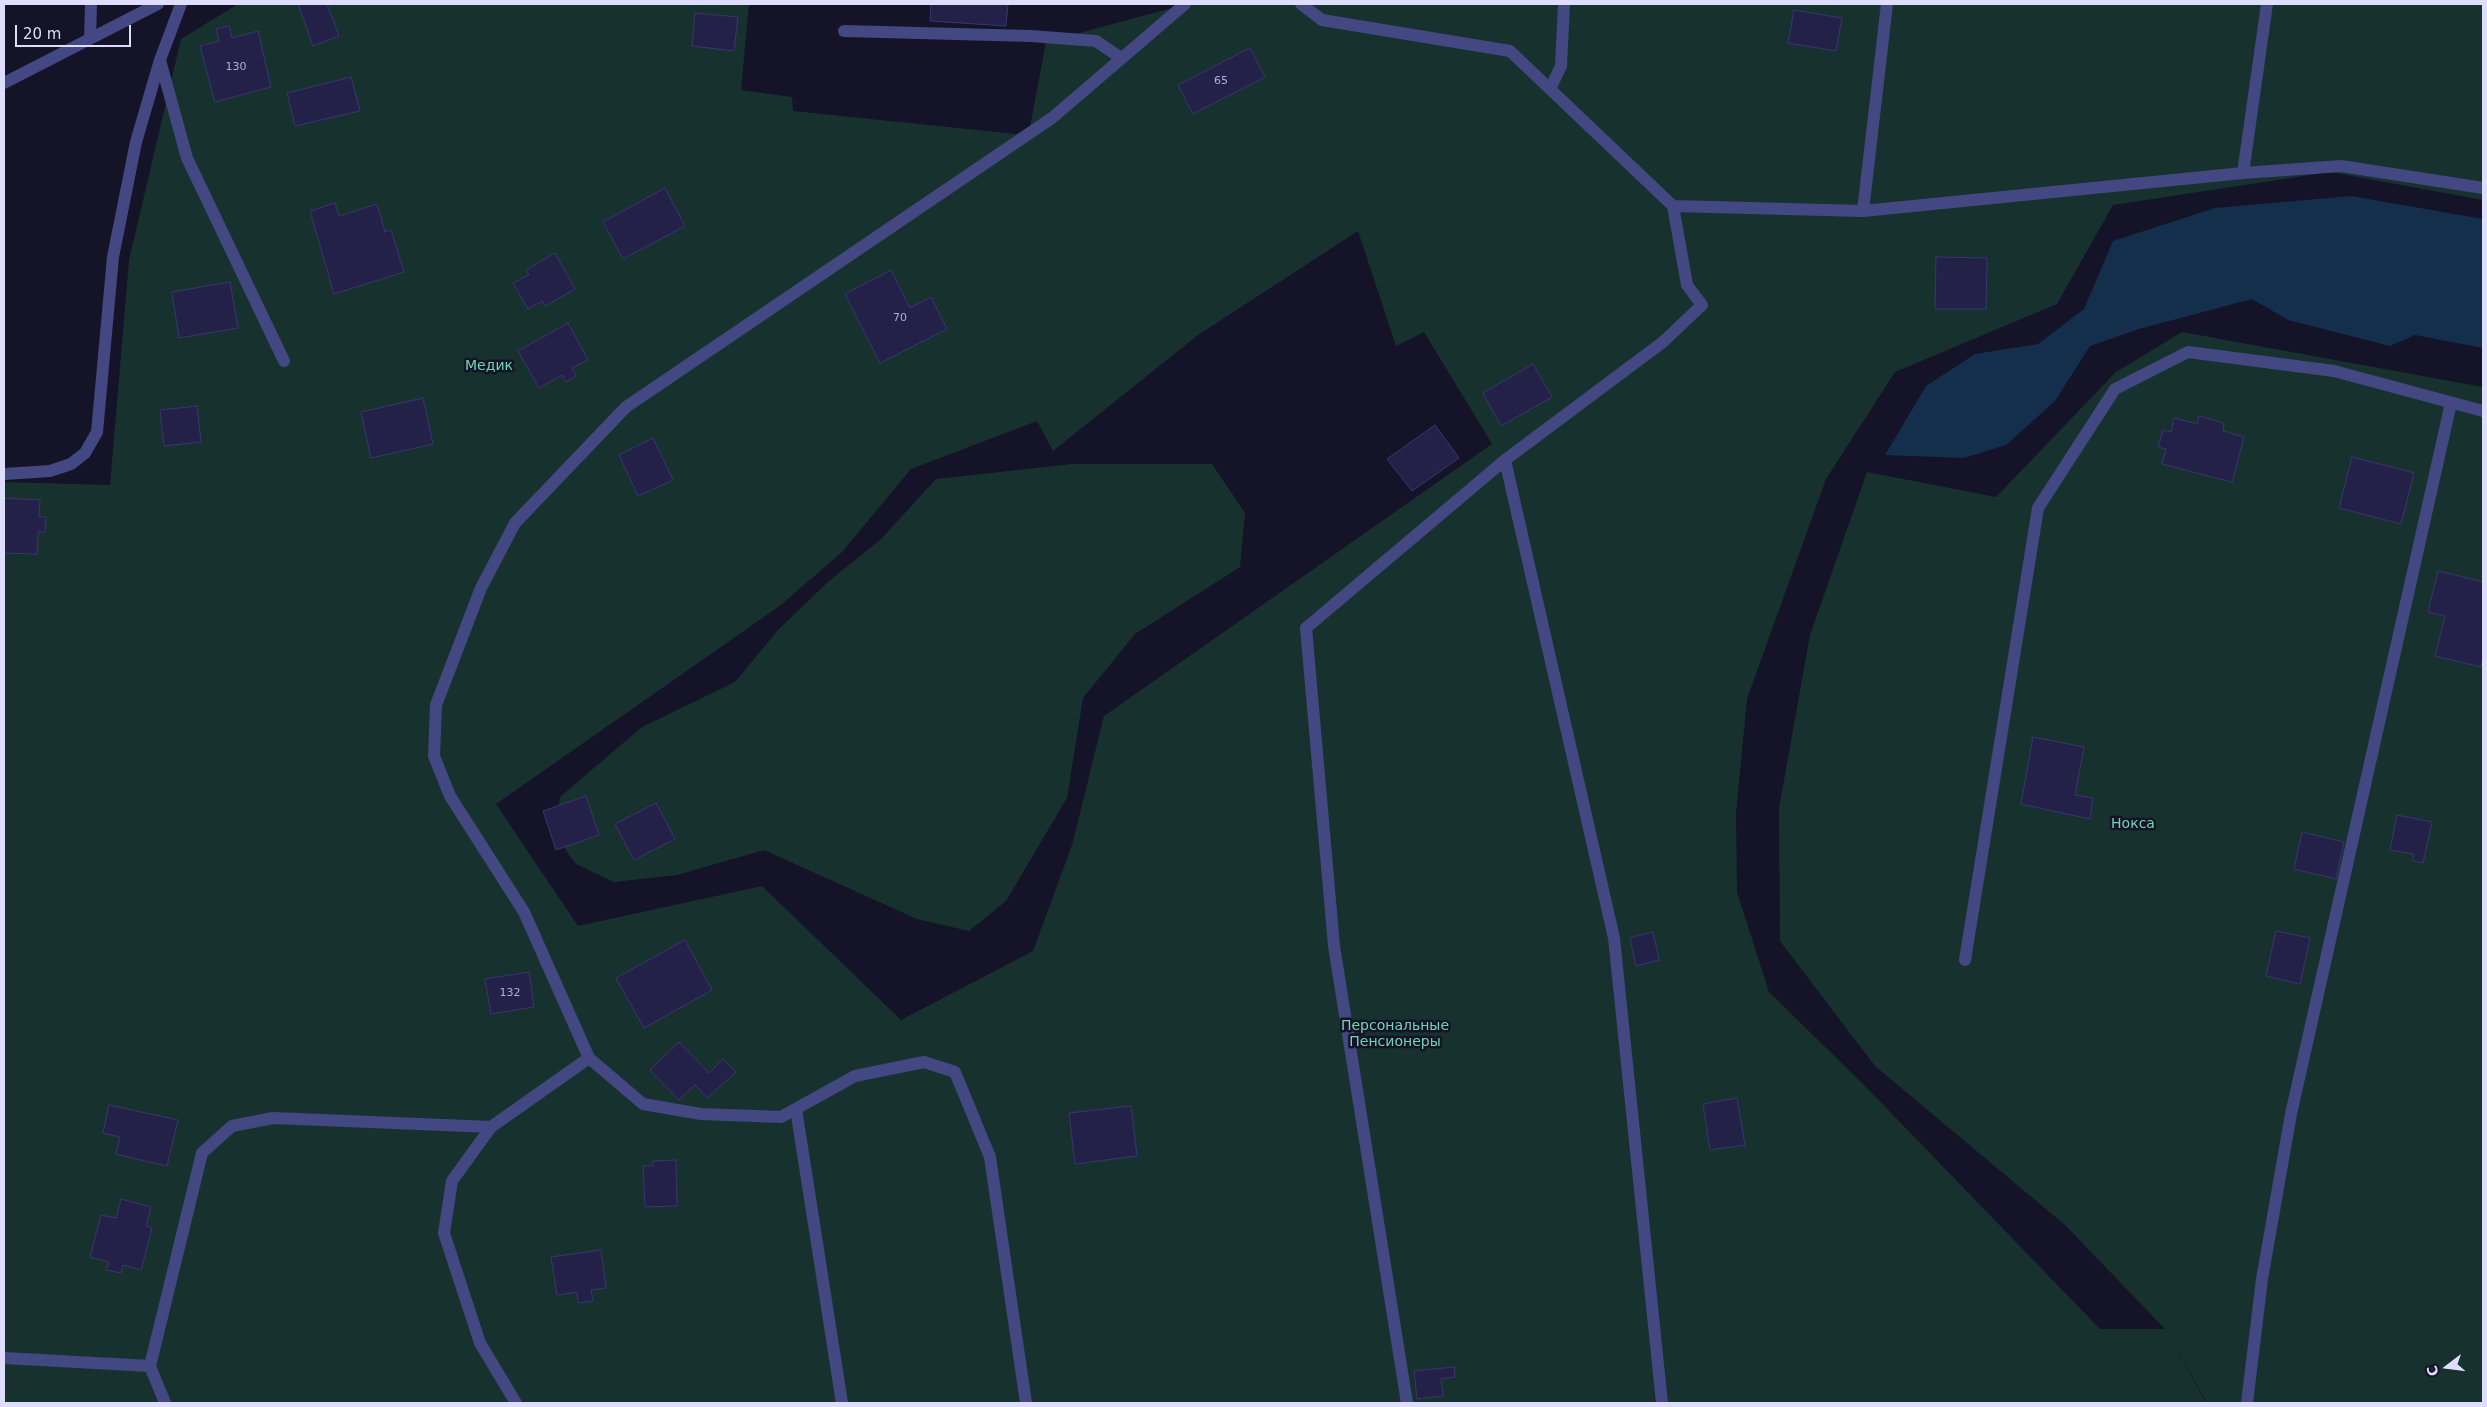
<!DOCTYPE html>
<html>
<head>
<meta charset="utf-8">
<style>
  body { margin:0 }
  #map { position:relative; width:2487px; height:1407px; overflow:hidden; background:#141328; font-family:"DejaVu Sans",sans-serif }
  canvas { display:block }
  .frame { position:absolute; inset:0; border:5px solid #dedefc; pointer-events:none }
  .north { position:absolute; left:2422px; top:1342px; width:50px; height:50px; -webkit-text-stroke:4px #141328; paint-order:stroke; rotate:255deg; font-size:14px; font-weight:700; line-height:20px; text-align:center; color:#dedefc }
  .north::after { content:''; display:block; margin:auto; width:18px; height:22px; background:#dedefc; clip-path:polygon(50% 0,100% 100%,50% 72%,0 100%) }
  .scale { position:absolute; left:15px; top:25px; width:116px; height:22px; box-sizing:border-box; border:2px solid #dedefc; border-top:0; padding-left:6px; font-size:15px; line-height:18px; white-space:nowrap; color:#dedefc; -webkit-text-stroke:4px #141328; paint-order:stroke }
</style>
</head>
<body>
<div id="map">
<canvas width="2487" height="1407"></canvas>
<div class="frame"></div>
<div class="north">С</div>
<div class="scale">20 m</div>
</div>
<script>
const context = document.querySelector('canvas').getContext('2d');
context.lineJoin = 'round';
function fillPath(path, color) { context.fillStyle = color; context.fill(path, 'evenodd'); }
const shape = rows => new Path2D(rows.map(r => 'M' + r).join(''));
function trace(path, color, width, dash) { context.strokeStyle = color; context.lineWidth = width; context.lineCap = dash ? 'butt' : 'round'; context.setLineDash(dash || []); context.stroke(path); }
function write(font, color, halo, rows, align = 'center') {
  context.font = font + ' "DejaVu Sans",sans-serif'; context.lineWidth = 5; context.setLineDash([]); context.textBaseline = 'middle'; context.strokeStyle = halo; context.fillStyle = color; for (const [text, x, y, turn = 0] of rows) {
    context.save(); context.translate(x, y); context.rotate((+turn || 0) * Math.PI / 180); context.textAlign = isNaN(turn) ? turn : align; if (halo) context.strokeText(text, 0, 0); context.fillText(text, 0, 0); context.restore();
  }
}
const green = shape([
  [238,4,749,4,741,90,792,97,793,111,1016,134,1030,127,1046,42,1187,4,2483,4,2483,200,2330,172,2113,205,2057,304,1895,372,1826,479,1747,699,1736,813,1737,892,1769,992,1865,1086,2100,1329,2165,1329,2065,1225,1875,1066,1780,941,1779,808,1810,635,1867,472,1996,497,2116,372,2182,332,2483,387,2483,1403,2207,1403,2167,1331,2206,1403,4,1403,4,482,110,485,129,260,181,39],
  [1358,231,1396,346,1424,332,1492,444,1104,716,1072,845,1033,951,901,1020,762,886,578,926,496,804,781,605,842,552,911,469,1037,421,1053,451,1198,335],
  [1072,464,1212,464,1245,513,1240,567,1135,634,1083,698,1067,798,1006,901,969,931,917,919,764,850,677,875,614,882,576,864,569,855,552,826,561,796,642,727,735,682,778,630,829,581,881,539,936,479]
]);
const water = shape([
  [2351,196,2483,219,2483,348,2415,335,2390,346,2288,320,2252,299,2139,329,2090,346,2055,401,2006,445,1964,458,1885,455,1926,386,1975,354,2038,344,2084,309,2113,241,2215,208]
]);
const building = shape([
  [298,4,327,4,339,36,313,46,298,4],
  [931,4,1008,4,1006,26,930,21,931,4],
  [1794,10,1842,18,1836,51,1788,43,1794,10],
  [695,13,738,17,734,51,692,46,695,13],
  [229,26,232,38,258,31,271,87,215,102,200,46,219,41,216,29,229,26],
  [1250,48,1265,77,1193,114,1178,85,1250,48],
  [351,77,360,111,295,126,287,93,351,77],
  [665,188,685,226,623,259,603,222,665,188],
  [335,203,339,216,377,204,385,232,391,230,404,272,334,294,310,211,335,203],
  [555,253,575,289,545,306,542,301,528,309,513,283,529,275,526,270,555,253],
  [1936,257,1987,258,1986,309,1935,309,1936,257],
  [891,270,910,308,931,297,947,329,880,363,845,294,891,270],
  [230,282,238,328,179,338,172,292,230,282],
  [568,323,588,360,572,368,576,376,566,382,562,375,539,388,518,351,568,323],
  [1533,364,1552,397,1501,426,1483,393,1533,364],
  [423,398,433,444,371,458,361,412,423,398],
  [197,406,201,442,164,446,160,410,197,406],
  [2199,416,2224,423,2223,431,2244,437,2232,482,2162,464,2166,449,2158,447,2163,430,2171,432,2174,418,2197,424,2199,416],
  [1435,425,1459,458,1412,491,1387,459,1435,425],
  [653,438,673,480,638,496,619,455,653,438],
  [2352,457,2414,473,2401,524,2339,508,2352,457],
  [4,498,40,500,39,517,46,517,45,532,38,532,37,554,4,553,4,498],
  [2438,571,2483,582,2483,657,2481,667,2435,656,2445,616,2428,612,2438,571],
  [2033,737,2084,747,2075,795,2093,798,2090,819,2021,804,2033,737],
  [586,796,599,835,556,850,543,811,586,796],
  [656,803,675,839,634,860,615,824,656,803],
  [2397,815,2432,822,2423,863,2413,861,2414,854,2390,850,2397,815],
  [2302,832,2344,842,2336,879,2294,869,2302,832],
  [2276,931,2310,938,2300,984,2266,976,2276,931],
  [1653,932,1659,960,1636,966,1630,938,1653,932],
  [685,940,712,990,644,1028,616,978,685,940],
  [529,972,534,1007,491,1014,485,979,529,972],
  [679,1042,709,1073,723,1059,736,1072,707,1098,695,1085,679,1100,650,1070,679,1042],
  [1737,1098,1745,1145,1710,1150,1703,1104,1737,1098],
  [109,1105,178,1120,167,1166,116,1154,120,1137,103,1133,109,1105],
  [1131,1106,1137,1156,1075,1164,1069,1113,1131,1106],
  [676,1160,677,1206,645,1207,643,1166,653,1166,653,1161,676,1160],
  [121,1199,151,1207,146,1226,152,1228,141,1270,123,1265,121,1273,106,1270,109,1262,90,1257,101,1215,116,1218,121,1199],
  [601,1250,606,1288,591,1290,593,1301,578,1303,577,1292,557,1295,551,1257,601,1250],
  [1454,1367,1455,1377,1441,1379,1443,1396,1417,1399,1414,1371,1454,1367]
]);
const minor = shape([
  [1301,4,1322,20,1510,51,1673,206,1687,285,1702,305,1663,342,1505,460,1306,628,1334,946,1407,1403],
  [844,31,1031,36,1096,41,1121,58],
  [90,39,91,4],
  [160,60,187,158,284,361],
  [4,83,158,4],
  [1550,89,1561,66,1564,4],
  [2243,173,2267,4],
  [1673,206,1863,211,2243,173,2341,166,2483,188],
  [1863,211,1887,4],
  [1505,460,1614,938,1662,1403],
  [4,474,50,471,71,464,85,453,97,432,113,257,136,142,160,60,181,4],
  [1965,960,2038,508,2115,389,2188,352,2334,371,2483,411],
  [589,1058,643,1104,701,1114,781,1117,855,1076,924,1062,955,1072,990,1157,1026,1403],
  [796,1109,842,1403],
  [491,1127,452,1181,444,1233,480,1343,516,1403],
  [4,1358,150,1366],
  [165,1403,150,1366,202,1153,232,1126,273,1118,491,1127,589,1058,524,912,450,796,434,756,436,705,481,588,515,523,626,407,1052,118,1185,4],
  [2247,1403,2262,1279,2291,1114,2451,403]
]);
const numberNames = [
  ["130",236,67],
  ["65",1221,81],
  ["70",900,318],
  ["132",510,993]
];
const parkNames = [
  ["Медик",489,366],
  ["Нокса",2133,824],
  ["Персональные",1395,1026],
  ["Пенсионеры",1395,1042]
];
fillPath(green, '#17322e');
fillPath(water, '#142f4b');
fillPath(building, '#242148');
trace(building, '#3a3571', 1);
trace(minor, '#434883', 12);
write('11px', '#b0afcf', null, numberNames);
write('14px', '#70d6b0', '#141328', parkNames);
</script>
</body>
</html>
